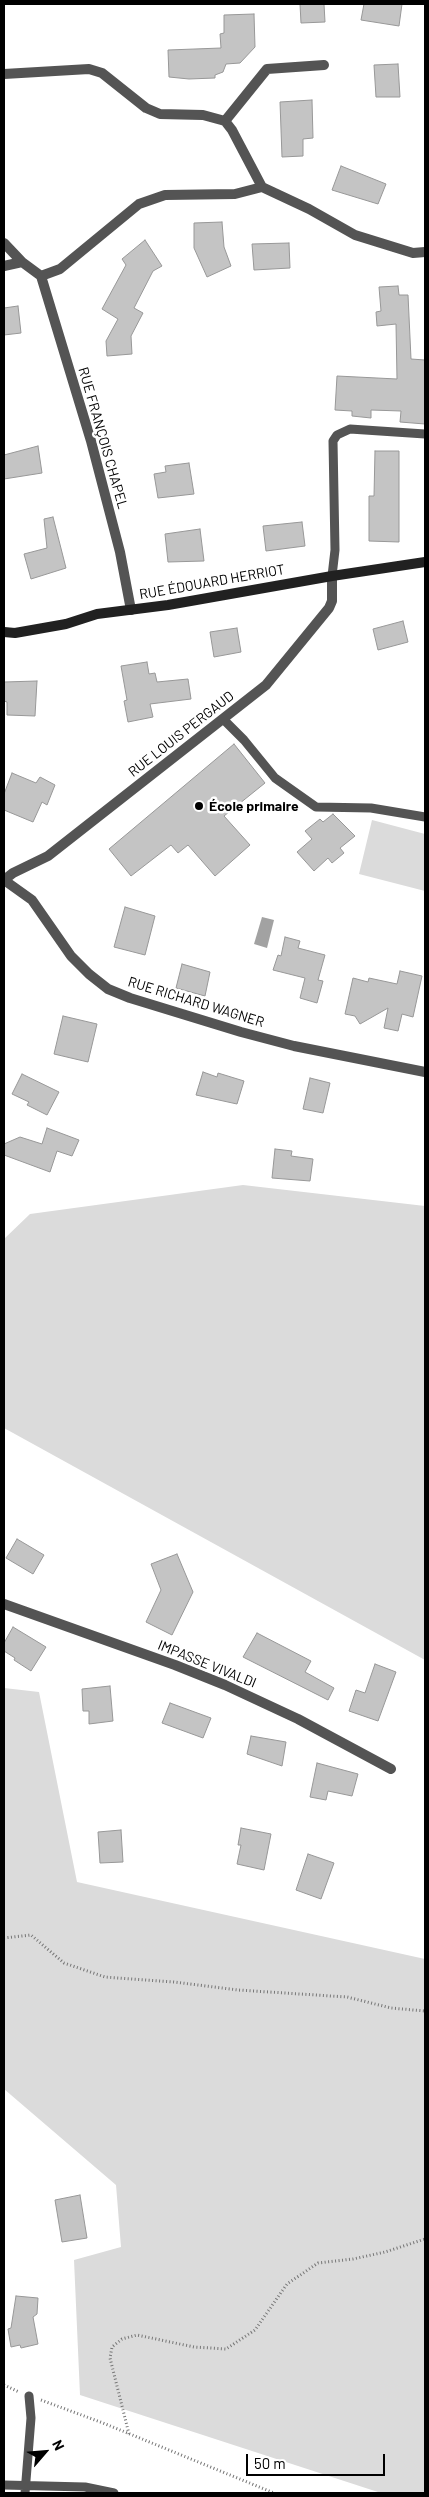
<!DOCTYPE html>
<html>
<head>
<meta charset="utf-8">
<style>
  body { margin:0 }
  #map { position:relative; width:429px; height:2497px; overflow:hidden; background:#fff; font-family:Barlow,sans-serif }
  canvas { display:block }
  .frame { position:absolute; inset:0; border:5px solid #000; pointer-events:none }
  .north { position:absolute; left:20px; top:2427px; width:50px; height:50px; -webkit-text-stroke:4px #fff; paint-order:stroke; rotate:63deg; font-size:14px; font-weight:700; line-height:20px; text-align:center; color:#000 }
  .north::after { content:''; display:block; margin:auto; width:18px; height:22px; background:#000; clip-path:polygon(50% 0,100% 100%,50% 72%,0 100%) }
  .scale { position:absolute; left:246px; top:2454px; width:139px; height:22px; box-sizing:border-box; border:2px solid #000; border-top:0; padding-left:6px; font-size:15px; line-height:18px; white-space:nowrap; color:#000; -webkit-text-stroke:4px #fff; paint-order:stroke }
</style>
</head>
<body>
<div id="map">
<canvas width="429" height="2497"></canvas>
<div class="frame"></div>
<div class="north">N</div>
<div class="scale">50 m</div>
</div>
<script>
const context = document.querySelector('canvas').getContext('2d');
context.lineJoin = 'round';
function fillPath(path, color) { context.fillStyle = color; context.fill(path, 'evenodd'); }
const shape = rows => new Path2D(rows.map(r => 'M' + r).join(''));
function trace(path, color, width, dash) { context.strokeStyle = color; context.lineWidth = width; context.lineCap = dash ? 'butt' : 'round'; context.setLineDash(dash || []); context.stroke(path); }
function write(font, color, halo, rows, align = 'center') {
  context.font = font + ' Barlow,sans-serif'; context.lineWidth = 5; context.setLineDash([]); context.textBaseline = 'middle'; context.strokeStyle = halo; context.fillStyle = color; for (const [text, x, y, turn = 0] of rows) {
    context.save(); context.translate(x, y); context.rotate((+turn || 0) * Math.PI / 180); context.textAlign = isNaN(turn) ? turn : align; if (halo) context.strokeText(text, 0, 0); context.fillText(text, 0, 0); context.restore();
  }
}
const green = shape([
  [372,820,425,834,425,891,359,874],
  [243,1185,425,1206,425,1660,4,1428,4,1239,30,1214],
  [4,1688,39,1692,77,1882,425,1959,425,2493,381,2493,80,2395,74,2260,121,2247,116,2185,4,2089]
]);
const water = shape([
  [262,917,274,920,267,948,254,944]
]);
const building = shape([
  [300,4,324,4,325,22,301,23,300,4],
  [364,4,402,4,399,26,361,20,364,4],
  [254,14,255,47,240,63,226,64,223,72,215,75,215,78,189,79,169,77,168,50,221,48,220,34,224,33,224,15,254,14],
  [398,64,400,97,376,97,374,65,398,64],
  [312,100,313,138,303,139,303,156,282,157,280,102,312,100],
  [341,166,386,184,378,204,332,190,341,166],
  [222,222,224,247,231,266,207,277,194,248,194,223,222,222],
  [145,240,162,266,153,271,134,308,143,313,131,336,132,354,107,356,106,341,118,319,102,309,126,265,122,259,145,240],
  [289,243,290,268,254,270,252,244,289,243],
  [398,286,399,295,408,295,411,359,425,360,425,424,400,422,401,411,371,410,371,418,352,416,352,411,335,410,337,376,397,379,396,324,377,326,376,312,381,311,379,287,398,286],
  [18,306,21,333,4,335,4,308,18,306],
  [38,446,42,473,4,479,4,455,38,446],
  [375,451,399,451,399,542,369,541,369,496,374,496,375,451],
  [189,463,194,494,158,498,154,474,166,472,165,466,189,463],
  [53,517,66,568,31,579,24,554,47,548,44,519,53,517],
  [302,522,305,546,266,551,263,526,302,522],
  [200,529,204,561,168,562,165,534,200,529],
  [403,621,408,642,378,650,373,629,403,621],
  [237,628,241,652,214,657,210,632,237,628],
  [147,662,149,674,155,673,157,682,188,679,191,699,150,704,153,717,128,722,124,701,127,700,121,666,147,662],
  [37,681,35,716,7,715,7,702,4,701,4,682,37,681],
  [234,744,265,783,224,816,250,845,215,876,188,845,178,853,171,845,131,876,109,849,234,744],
  [12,773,36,783,40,777,55,785,47,805,42,802,33,822,4,810,4,794,12,773],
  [333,814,355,836,340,848,344,853,332,863,328,858,314,871,297,852,312,839,305,831,320,819,323,822,333,814],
  [125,907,155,916,145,955,114,947,125,907],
  [285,937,300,941,298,948,325,955,318,980,323,981,317,1003,300,998,305,978,273,970,278,955,281,956,285,937],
  [182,964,210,972,205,996,176,988,182,964],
  [400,971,422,976,413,1017,402,1014,398,1031,384,1028,388,1008,360,1024,355,1016,345,1014,353,978,368,982,369,978,397,984,400,971],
  [63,1016,97,1024,88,1062,54,1054,63,1016],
  [203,1072,217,1077,218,1073,244,1081,237,1104,196,1095,203,1072],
  [22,1074,59,1092,47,1115,27,1105,29,1102,12,1094,22,1074],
  [310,1078,330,1083,323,1113,303,1109,310,1078],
  [47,1128,79,1140,72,1156,57,1151,50,1172,4,1155,4,1144,20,1137,42,1144,47,1128],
  [275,1149,292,1151,291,1156,313,1159,310,1181,272,1178,275,1149],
  [17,1539,44,1555,33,1574,6,1558,17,1539],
  [177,1554,193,1592,172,1635,146,1622,161,1590,151,1564,177,1554],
  [13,1627,46,1647,31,1671,14,1660,15,1658,4,1651,4,1643,13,1627],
  [257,1633,311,1661,305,1672,334,1688,328,1700,243,1657,257,1633],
  [375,1664,396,1672,378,1721,349,1711,356,1690,365,1693,375,1664],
  [110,1686,113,1721,89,1724,89,1711,83,1711,82,1689,110,1686],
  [170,1703,211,1718,203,1738,162,1723,170,1703],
  [251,1736,286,1742,282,1766,247,1754,251,1736],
  [317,1763,358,1774,352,1796,328,1791,326,1800,310,1797,317,1763],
  [241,1828,271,1834,264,1870,237,1864,241,1845,238,1845,241,1828],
  [121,1830,123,1862,100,1863,98,1832,121,1830],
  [308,1854,334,1863,321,1899,296,1890,308,1854],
  [80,2195,87,2238,62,2242,55,2200,80,2195],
  [16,2296,38,2298,37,2314,33,2317,38,2344,21,2348,20,2345,11,2347,8,2329,11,2328,16,2296]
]);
const path = shape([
  [4,1938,31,1935,64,1963,105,1977,174,1982,238,1990,347,1997,391,2008,425,2011],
  [4,2385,19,2392],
  [41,2400,103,2423,274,2493],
  [129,2434,110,2358,112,2347,122,2339,137,2335,194,2347,226,2349,255,2330,287,2284,318,2263,353,2259,385,2252,425,2239]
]);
const lane = shape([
  [332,576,335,550,333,441,337,435,350,429,425,434],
  [223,719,244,740,275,778,316,807,371,808,425,817],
  [4,2485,85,2487,114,2493],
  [25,2493,31,2418,29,2396]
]);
const street = shape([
  [4,74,89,69,102,73,146,108,160,114,203,115,225,121,232,130,262,187],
  [225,121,267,69,324,65],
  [4,243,22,262,41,276,91,441,120,552,131,610],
  [4,266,22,262],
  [41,276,60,269,139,204,165,195,235,194,262,187,309,209,355,235,413,253,425,252],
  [4,880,32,900,71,956,89,974,108,989,130,998,241,1032,294,1046,425,1072],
  [4,880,13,873,48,856,266,685,329,608,332,601,332,576],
  [4,1604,175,1665,225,1685,298,1719,391,1769]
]);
const secondary = shape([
  [4,632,15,633,66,624,97,614,168,605,332,576,425,562]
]);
const markers = [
  [199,806,5,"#000"]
];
const streetNames = [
  ["RUE FRANÇOIS CHAPEL",103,438,74],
  ["RUE ÉDOUARD HERRIOT",212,582,-10],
  ["RUE LOUIS PERGAUD",181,734,-38],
  ["RUE RICHARD WAGNER",196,1002,17],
  ["IMPASSE VIVALDI",207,1664,22]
];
const poiNames = [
  ["École primaire",209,806]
];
fillPath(green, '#dbdbdb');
fillPath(water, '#a2a2a2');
fillPath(building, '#c4c4c4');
trace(building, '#989898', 1);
trace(path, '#767676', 3, [1, 2.5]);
trace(lane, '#545454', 9);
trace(street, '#545454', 10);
trace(secondary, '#212121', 10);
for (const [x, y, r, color] of markers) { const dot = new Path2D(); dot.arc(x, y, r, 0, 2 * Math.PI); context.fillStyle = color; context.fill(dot); trace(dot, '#fff', 2); }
write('14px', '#000', '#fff', streetNames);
write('bold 14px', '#000', '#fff', poiNames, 'left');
</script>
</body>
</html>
